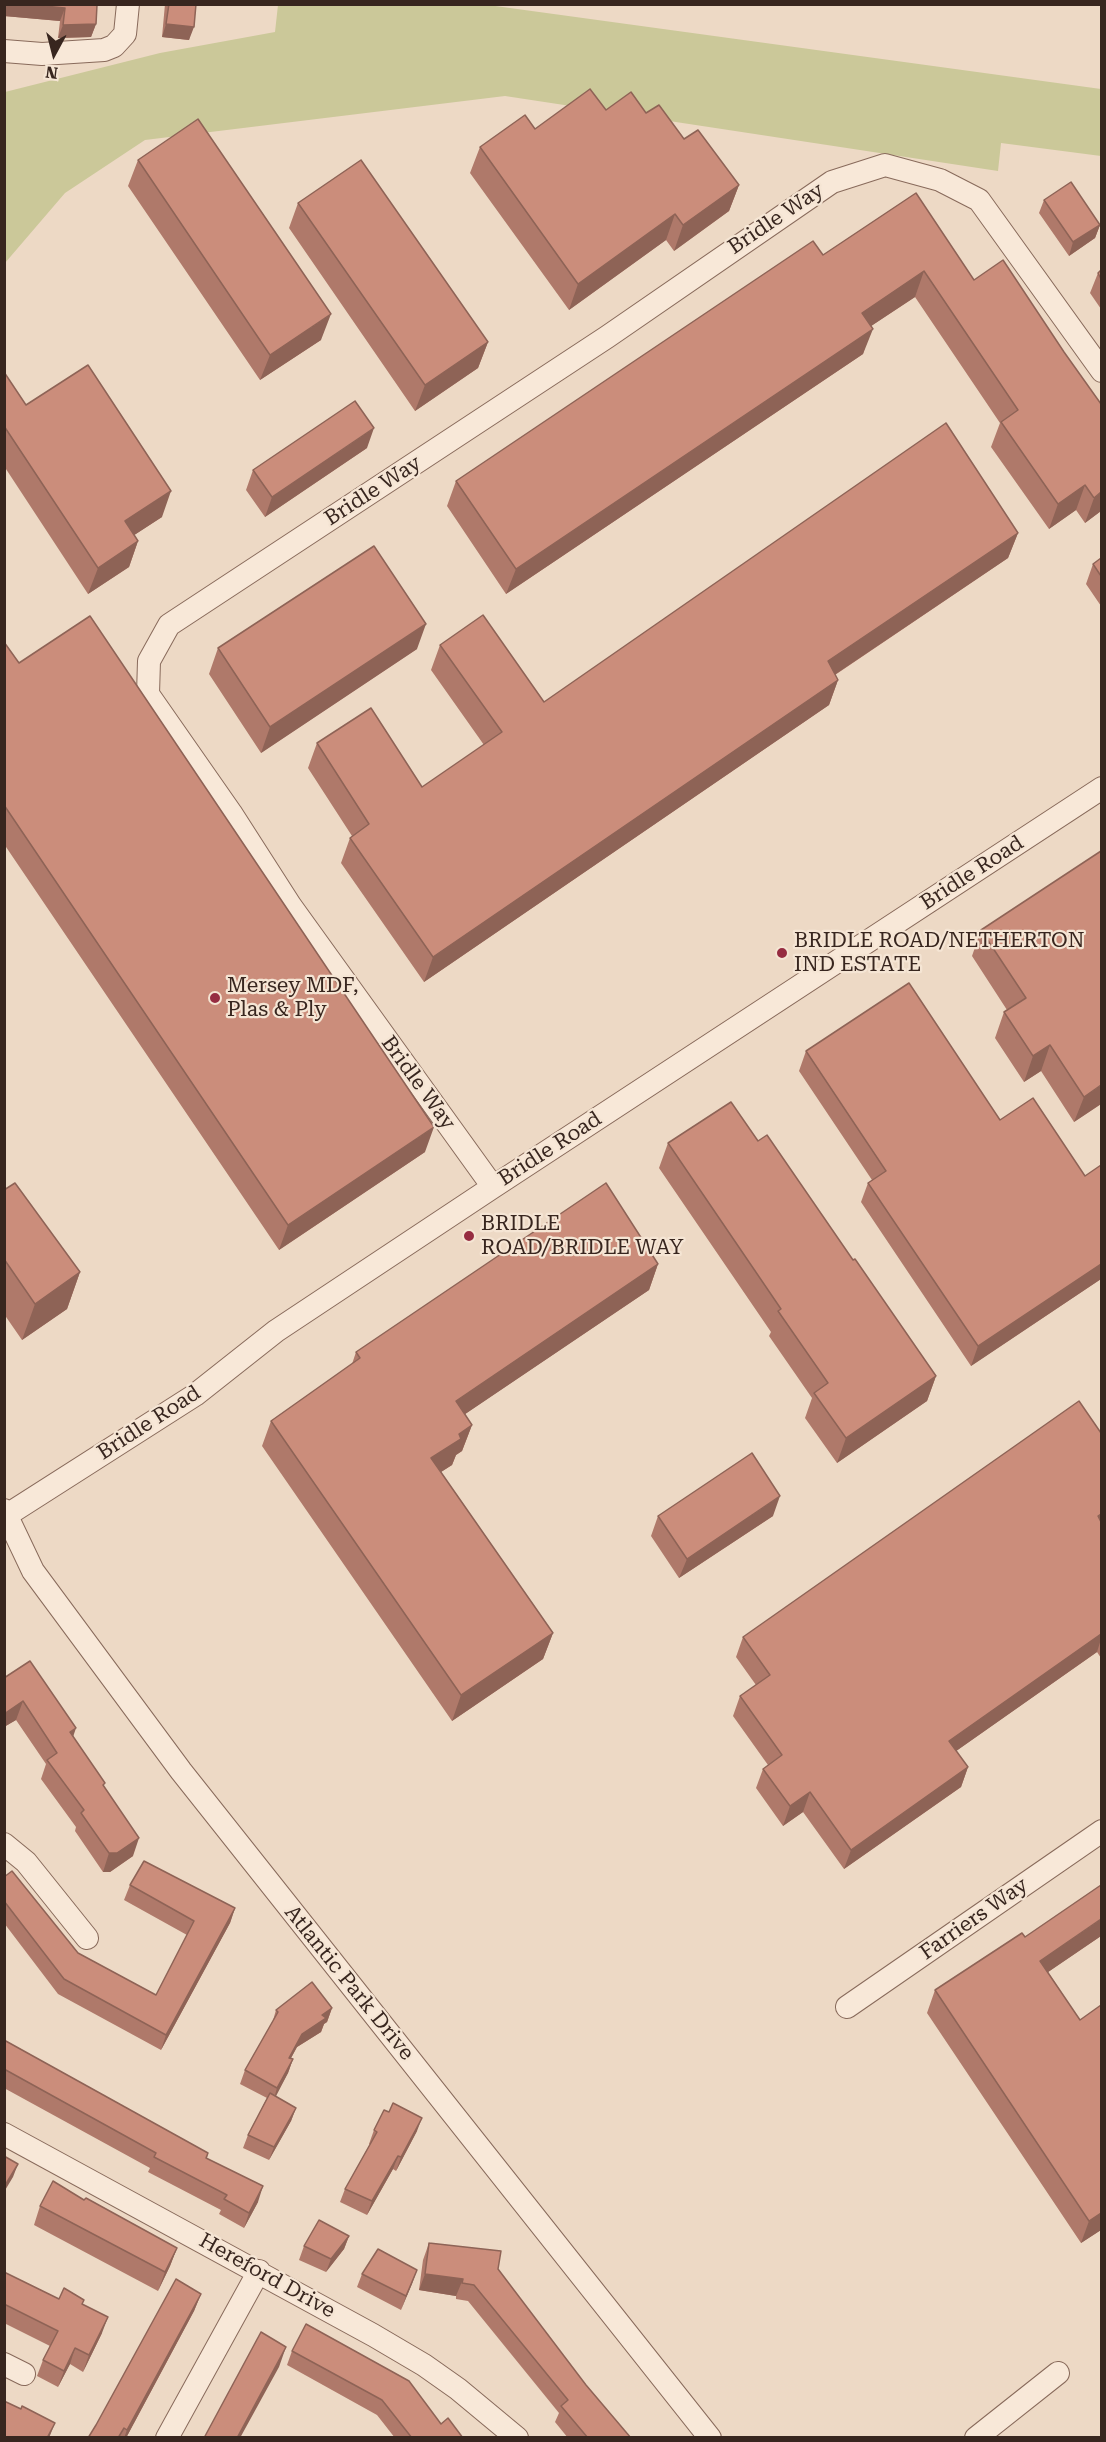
<!DOCTYPE html>
<html>
<head>
<meta charset="utf-8">
<style>
  body { margin:0 }
  #map { position:relative; width:1106px; height:2442px; overflow:hidden; background:#edd9c5; font-family:"Roboto Serif",serif }
  canvas { display:block }
  .frame { position:absolute; inset:0; border:6px solid #38261f; pointer-events:none }
  .north { position:absolute; left:24px; top:24px; width:60px; height:60px; -webkit-text-stroke:4px #f5e5d4; paint-order:stroke; rotate:187deg; font-size:16px; font-weight:700; line-height:24px; text-align:center; color:#38261f }
  .north::after { content:''; display:block; margin:auto; width:21px; height:27px; background:#38261f; clip-path:polygon(50% 0,100% 100%,50% 72%,0 100%) }
</style>
</head>
<body>
<div id="map">
<canvas width="1106" height="2442"></canvas>
<div class="frame"></div>
<div class="north">N</div>
</div>
<script>
const context = document.querySelector('canvas').getContext('2d');
context.lineJoin = 'round';
function fillPath(path, color) { context.fillStyle = color; context.fill(path, 'evenodd'); }
const shape = rows => new Path2D(rows.map(r => 'M' + r).join(''));
function trace(path, color, width, dash) { context.strokeStyle = color; context.lineWidth = width; context.lineCap = dash ? 'butt' : 'round'; context.setLineDash(dash || []); context.stroke(path); }
function write(font, color, halo, rows, align = 'center') {
  context.font = font + ' "Roboto Serif",serif'; context.lineWidth = 4.5; context.setLineDash([]); context.textBaseline = 'middle'; context.strokeStyle = halo; context.fillStyle = color; for (const [text, x, y, turn = 0] of rows) {
    context.save(); context.translate(x, y); context.rotate((+turn || 0) * Math.PI / 180); context.textAlign = isNaN(turn) ? turn : align; if (halo) context.strokeText(text, 0, 0); context.fillText(text, 0, 0); context.restore();
  }
}
const green = shape([
  [278,5,488,5,1101,89,1101,156,1001,143,998,171,505,96,145,140,65,193,5,263,5,92,160,53,275,32]
]);
const street = shape([
  [4,51,42,54,104,50,114,46,125,34,128,4],
  [493,1187,290,905,231,813,148,694,149,661,169,625,607,337,832,182,885,165,940,180,979,200,1102,371],
  [4,1510,33,1571,181,1771,710,2438],
  [4,1517,195,1395,276,1331,493,1187,1102,788],
  [4,1844,26,1862,87,1938],
  [847,2007,1102,1831],
  [4,2134,373,2335,424,2365,458,2389,517,2438],
  [4,2364,24,2374],
  [167,2438,259,2271],
  [976,2438,1058,2373]
]);
const wall = shape([
  [4,4,91,4,96,24,91,37,58,38,60,21,4,16],
  [165,4,196,4,189,40,162,37],
  [606,110,646,113,684,139,739,185,729,211,674,251,666,240,569,310,470,173,480,147,535,129],
  [138,160,321,340,260,380,128,186],
  [916,193,1101,511,1085,523,1076,510,1049,529,991,447,1000,423,915,297,871,326,863,354,506,594,447,506,456,481,823,255],
  [1044,200,1100,225,1095,238,1069,256,1039,213],
  [298,203,488,342,478,368,415,411,289,228],
  [1101,270,1101,309,1090,293,1098,273],
  [4,372,26,405,162,517,134,535,138,541,129,567,88,594,4,466],
  [367,448,265,517,246,490,253,470],
  [1018,533,1008,558,835,675,838,680,829,705,424,982,341,863,350,838,352,836,308,768,317,743,422,787,484,745,431,670,440,645,544,702],
  [1101,558,1101,606,1086,584,1093,564],
  [4,642,19,663,425,1152,279,1250,4,844],
  [218,648,417,649,261,753,209,674],
  [981,930,1101,1104,1074,1122,1041,1071,1024,1082,995,1038,1004,1012,1007,1010,972,956],
  [806,1051,1000,1120,1085,1176,1101,1165,1101,1279,971,1366,861,1202,868,1183,872,1180,799,1071],
  [758,1141,853,1260,936,1376,927,1401,837,1463,805,1418,812,1398,769,1336,771,1332,659,1168,668,1143],
  [4,1190,80,1272,67,1309,22,1340,4,1314],
  [658,1264,649,1290,465,1414,472,1425,462,1451,456,1455,452,1465,441,1472,553,1633,543,1659,452,1721,262,1446,271,1421,352,1364,356,1352],
  [1101,1433,1101,1658,1097,1652,956,1751,968,1767,961,1787,844,1869,803,1812,783,1826,756,1788,763,1769,768,1765,733,1716,740,1696,756,1685,736,1657,743,1637],
  [658,1516,773,1516,679,1578,651,1536],
  [4,1678,73,1736,104,1787,133,1856,110,1872,103,1872,75,1831,76,1827,41,1779,46,1764,16,1720,4,1727],
  [4,1877,78,1953,156,1995,187,1935,124,1900,130,1885,235,1908,230,1923,161,2050,58,1994,4,1923],
  [1101,1936,1048,1972,1080,2020,1101,2005,1101,2230,1081,2243,927,2013,935,1990,1025,1937],
  [332,2008,327,2022,324,2024,321,2032,297,2047,291,2058,293,2059,288,2073,275,2096,296,2108,291,2121,269,2160,243,2148,248,2135,267,2098,240,2084,245,2070,272,2024,276,2010],
  [4,2040,208,2153,207,2158,258,2202,244,2228,219,2214,221,2210,148,2172,150,2168,4,2088],
  [374,2130,417,2131,396,2171,393,2169,367,2215,340,2202,345,2189,370,2144,369,2144],
  [84,2200,177,2248,170,2266,158,2291,34,2225,40,2206],
  [349,2236,344,2249,326,2272,299,2260,304,2246],
  [429,2243,498,2269,586,2385,631,2438,568,2438,555,2422,559,2413,468,2301,456,2299,456,2296,419,2290,423,2260],
  [417,2270,401,2310,357,2287,362,2274],
  [4,2272,59,2299,82,2305,102,2333,83,2372,70,2364,58,2387,37,2376,43,2360,50,2346,4,2323],
  [201,2294,194,2311,126,2438,88,2438],
  [292,2351,441,2424,463,2438,395,2438,377,2415,287,2365]
]);
const shadedWall = shape([
  [4,4,24,4,65,8,60,21,4,16],
  [96,24,91,37,58,38,63,25],
  [166,24,194,27,189,40,162,37],
  [739,185,729,211,674,251,683,225],
  [675,214,666,240,569,310,578,284],
  [1100,225,1095,238,1069,256,1073,242],
  [924,271,915,297,853,338,862,313],
  [331,314,321,340,260,380,270,355],
  [873,329,863,354,506,594,516,569],
  [488,342,478,368,415,411,425,385],
  [374,428,367,448,265,517,272,497],
  [1085,485,1076,510,1049,529,1058,504],
  [171,491,162,517,116,547,125,521],
  [1101,492,1101,511,1085,523,1094,498],
  [1018,533,1008,558,818,686,828,661],
  [138,541,129,567,88,594,98,568],
  [426,624,417,649,261,753,270,727],
  [838,680,829,705,424,982,433,957],
  [1050,1045,1041,1071,1024,1082,1033,1056],
  [1101,1085,1101,1104,1074,1122,1084,1097],
  [434,1127,425,1152,279,1250,288,1225],
  [658,1264,649,1290,446,1427,456,1401],
  [1101,1264,1101,1279,971,1366,978,1346],
  [80,1272,67,1309,22,1340,35,1304],
  [936,1376,927,1401,837,1463,846,1438],
  [472,1425,462,1451,456,1455,452,1465,422,1484,431,1458,459,1434],
  [780,1496,773,1516,679,1578,687,1559],
  [1101,1514,1101,1528,1098,1516],
  [553,1633,543,1659,452,1721,461,1695],
  [1101,1634,1101,1639,1097,1652,942,1761,949,1741],
  [23,1701,16,1720,4,1727,4,1714],
  [76,1728,70,1746,70,1732],
  [968,1767,961,1787,844,1869,851,1850],
  [810,1792,803,1812,783,1826,790,1806],
  [139,1838,133,1856,110,1872,103,1872,109,1853],
  [235,1908,230,1923,161,2050,166,2035],
  [1101,1919,1101,1936,1032,1983,1040,1961],
  [332,2008,327,2022,324,2024,321,2032,297,2047,284,2071,289,2058,302,2034,322,2015],
  [293,2059,288,2073,273,2102,277,2088],
  [296,2108,291,2121,269,2160,274,2147],
  [422,2118,417,2131,396,2171,401,2157],
  [398,2156,393,2169,367,2215,372,2201],
  [18,2164,13,2177,4,2192,4,2187],
  [263,2186,258,2202,244,2228,249,2213],
  [1101,2213,1101,2230,1081,2243,1089,2221],
  [349,2236,344,2249,326,2272,331,2259],
  [177,2248,170,2266,158,2291,165,2272],
  [417,2270,412,2284,401,2310,406,2296],
  [425,2274,463,2279,456,2296,419,2290],
  [201,2294,194,2311,126,2438,124,2438,127,2430],
  [108,2317,102,2333,83,2372,89,2355],
  [286,2347,279,2367,240,2438,237,2438],
  [75,2348,70,2364,58,2387,64,2371],
  [55,2423,49,2438,47,2438]
]);
const building = shape([
  [24,4,91,4,97,5,96,24,63,25,65,8,24,4],
  [169,4,196,4,194,27,166,24,169,4],
  [590,89,606,110,631,92,646,113,659,105,684,139,698,130,739,185,683,225,675,214,578,284,480,147,525,115,535,129,590,89],
  [198,119,331,314,270,355,138,160,198,119],
  [361,160,488,342,425,385,298,203,361,160],
  [1071,182,1100,225,1073,242,1044,200,1071,182],
  [916,193,974,280,1003,260,1064,352,1101,404,1101,492,1094,498,1085,485,1058,504,1001,422,1018,410,924,271,862,313,873,329,516,569,456,481,813,241,823,255,916,193],
  [1101,270,1101,279,1098,273,1101,270],
  [88,365,171,491,125,521,138,541,98,568,4,426,4,372,26,405,88,365],
  [355,401,374,428,272,497,253,470,355,401],
  [946,423,1018,533,828,661,838,680,433,957,350,838,369,824,317,743,371,708,422,787,502,732,440,645,483,615,544,702,946,423],
  [374,546,426,624,270,727,218,648,374,546],
  [1101,558,1101,576,1093,564,1101,558],
  [90,616,434,1127,288,1225,4,805,4,642,19,663,90,616],
  [1101,851,1101,1085,1084,1097,1050,1045,1033,1056,1004,1012,1026,998,981,930,1101,851],
  [909,983,1000,1120,1033,1098,1085,1176,1101,1165,1101,1264,978,1346,868,1183,886,1171,806,1051,909,983],
  [731,1102,758,1141,767,1135,853,1260,855,1259,936,1376,846,1438,814,1393,828,1383,778,1311,781,1309,668,1143,731,1102],
  [15,1183,80,1272,35,1304,4,1259,4,1190,15,1183],
  [606,1183,658,1264,456,1401,472,1425,459,1434,461,1439,431,1458,553,1633,461,1695,271,1421,360,1358,356,1352,606,1183],
  [1079,1401,1101,1433,1101,1514,1098,1516,1101,1522,1101,1634,949,1741,968,1767,851,1850,810,1792,790,1806,763,1769,782,1755,740,1696,770,1675,743,1637,1079,1401],
  [752,1453,780,1496,687,1559,658,1516,752,1453],
  [30,1661,76,1728,70,1732,105,1783,103,1785,139,1838,117,1853,109,1853,81,1813,84,1810,47,1760,57,1753,23,1701,4,1714,4,1678,30,1661],
  [144,1861,235,1908,166,2035,64,1979,4,1901,4,1877,12,1871,78,1953,156,1995,194,1921,130,1885,144,1861],
  [1101,1885,1101,1919,1040,1961,1080,2020,1101,2005,1101,2213,1089,2221,935,1990,1022,1933,1025,1937,1101,1885],
  [312,1982,332,2008,322,2015,326,2018,302,2034,289,2058,293,2059,277,2088,245,2070,278,2012,276,2010,312,1982],
  [4,2040,208,2153,206,2158,263,2186,249,2213,224,2199,227,2195,154,2157,156,2153,4,2069,4,2040],
  [270,2093,296,2108,274,2147,248,2135,270,2093],
  [393,2103,422,2118,401,2157,398,2156,372,2201,345,2189,377,2132,374,2130,384,2110,389,2112,393,2103],
  [4,2156,18,2164,4,2187,4,2156],
  [53,2181,84,2200,86,2198,177,2248,165,2272,40,2206,53,2181],
  [319,2220,349,2236,331,2259,304,2246,319,2220],
  [429,2243,501,2251,498,2269,586,2385,631,2438,588,2438,561,2406,568,2400,474,2285,462,2283,463,2279,425,2274,429,2243],
  [378,2249,417,2270,406,2296,362,2274,378,2249],
  [4,2272,59,2299,64,2288,84,2300,82,2304,108,2317,89,2355,75,2348,64,2371,43,2360,58,2331,4,2304,4,2272],
  [176,2279,201,2294,127,2430,124,2428,118,2438,88,2438,96,2425,176,2279],
  [306,2324,409,2381,441,2424,448,2418,463,2438,412,2438,382,2400,292,2351,306,2324],
  [261,2332,286,2347,237,2438,204,2438,261,2332],
  [4,2401,21,2409,22,2406,55,2423,47,2438,4,2438,4,2401]
]);
const markers = [
  [782,953,6,"#962c41"],
  [215,998,6,"#962c41"],
  [469,1236,6,"#962c41"]
];
const streetNames = [
  ["Bridle Way",776,219,-34],
  ["Bridle Way",373,491,-33],
  ["Bridle Road",972,873,-33],
  ["Bridle Way",418,1083,54],
  ["Bridle Road",550,1149,-33],
  ["Bridle Road",149,1423,-33],
  ["Farriers Way",974,1919,-35],
  ["Atlantic Park Drive",349,1983,51],
  ["Hereford Drive",267,2276,29]
];
const poiNames = [
  ["BRIDLE ROAD/NETHERTON",794,941],
  ["IND ESTATE",794,965],
  ["Mersey MDF,",227,986],
  ["Plas & Ply",227,1010],
  ["BRIDLE",481,1224],
  ["ROAD/BRIDLE WAY",481,1248]
];
fillPath(green, '#cbc899');
trace(street, '#886a5b', 24);
trace(street, '#f8e8d8', 22);
fillPath(wall, '#af796a');
fillPath(shadedWall, '#8e6356');
fillPath(building, '#cb8d7b');
trace(building, '#8e6356', 1.5);
for (const [x, y, r, color] of markers) { const dot = new Path2D(); dot.arc(x, y, r, 0, 2 * Math.PI); context.fillStyle = color; context.fill(dot); trace(dot, '#f5e5d4', 2); }
write('21px', '#38261f', '#f5e5d4', streetNames);
write('21px', '#38261f', '#f5e5d4', poiNames, 'left');
</script>
</body>
</html>
